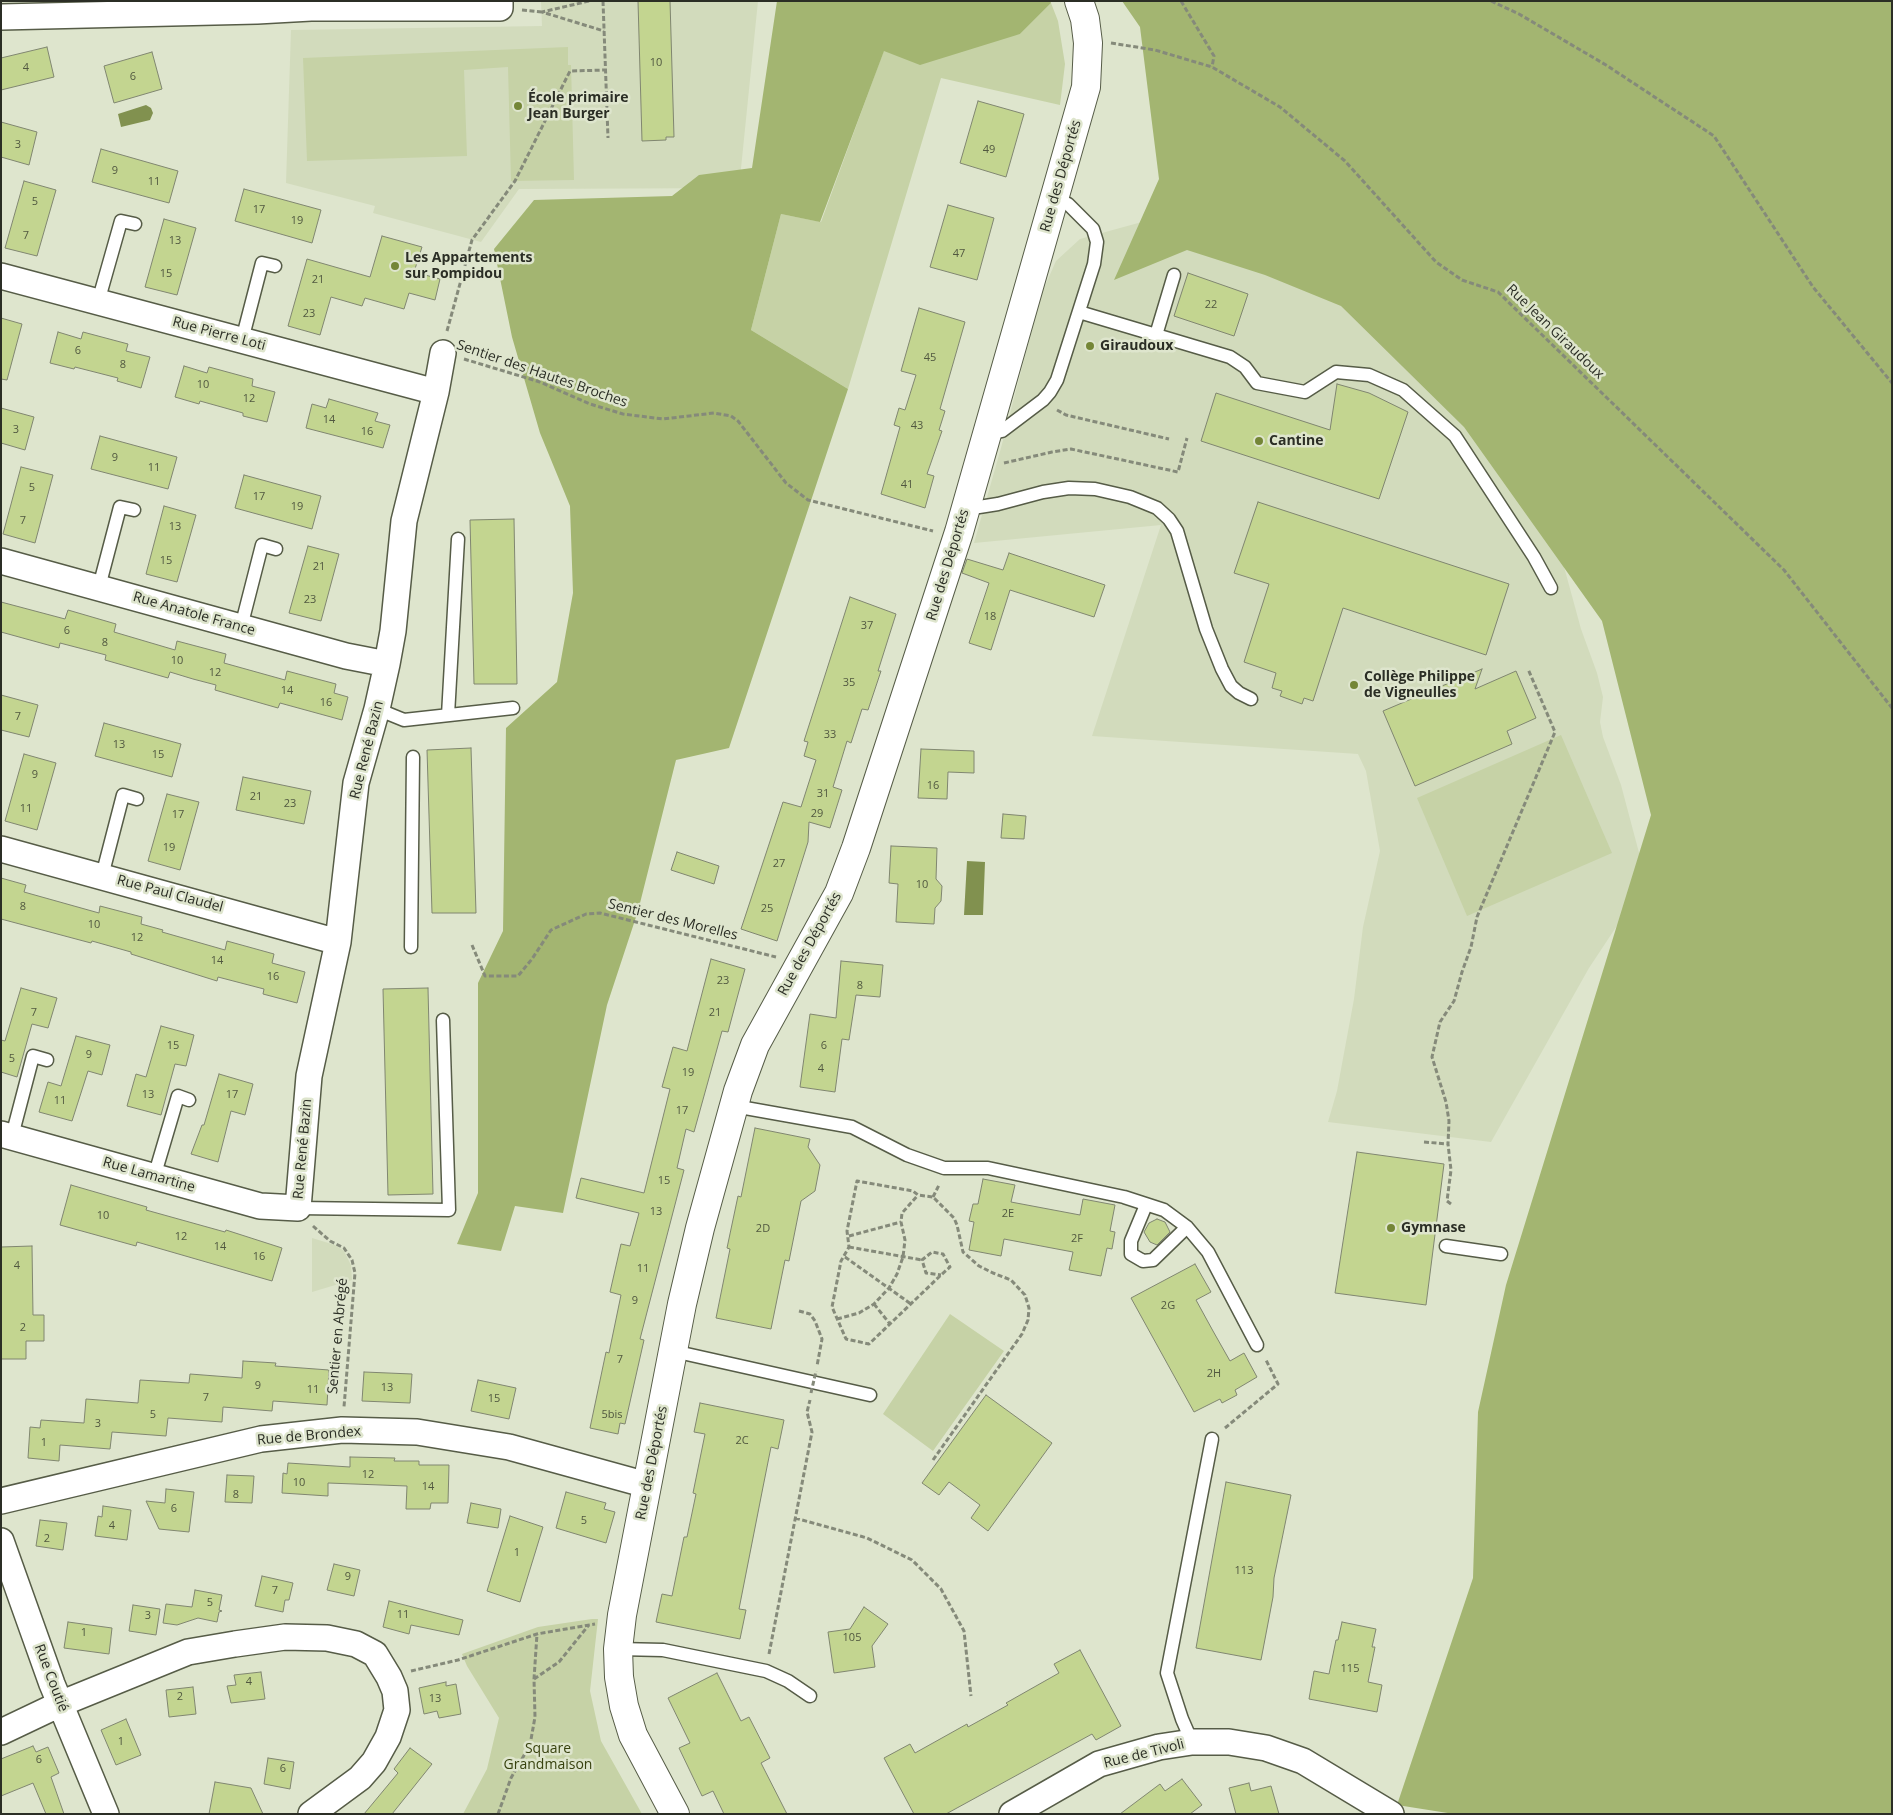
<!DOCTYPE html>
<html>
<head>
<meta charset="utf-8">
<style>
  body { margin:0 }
  #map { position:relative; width:1893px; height:1815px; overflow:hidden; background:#dee5cd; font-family:"Open Sans",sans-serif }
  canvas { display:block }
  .frame { position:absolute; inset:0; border:2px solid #2b2e25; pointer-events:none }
</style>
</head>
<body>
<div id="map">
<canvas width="1893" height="1815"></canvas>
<div class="frame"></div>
</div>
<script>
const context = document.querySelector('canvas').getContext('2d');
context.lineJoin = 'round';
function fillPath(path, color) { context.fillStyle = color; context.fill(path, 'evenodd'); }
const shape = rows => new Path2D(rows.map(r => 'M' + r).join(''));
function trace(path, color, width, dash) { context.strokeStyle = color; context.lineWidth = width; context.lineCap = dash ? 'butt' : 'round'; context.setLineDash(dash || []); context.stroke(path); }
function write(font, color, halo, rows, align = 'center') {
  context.font = font + ' "Open Sans",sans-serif'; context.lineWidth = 5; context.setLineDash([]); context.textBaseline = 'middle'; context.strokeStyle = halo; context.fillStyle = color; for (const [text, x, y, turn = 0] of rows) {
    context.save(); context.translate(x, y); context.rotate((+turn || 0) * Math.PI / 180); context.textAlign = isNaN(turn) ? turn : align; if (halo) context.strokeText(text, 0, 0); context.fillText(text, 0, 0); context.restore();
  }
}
const built = shape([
  [541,1,758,1,739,188,519,189,481,242,373,213,375,206,286,183,291,30,542,26],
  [1171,214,1355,277,1560,552,1581,629,1597,673,1603,697,1600,722,1603,737,1621,785,1642,864,1638,894,1589,968,1491,1142,1328,1122,1337,1091,1354,999,1363,927,1380,851,1366,771,1358,754,1092,736,1161,525,974,543,1001,448,1041,295,1056,261,1080,239],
  [312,1238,335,1245,344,1251,351,1265,352,1280,312,1292]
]);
const green = shape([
  [1051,3,1058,21,1065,64,1060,105,941,78,848,389,751,330,781,214,821,222,884,50,1020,34],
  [568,47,568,65,571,65,574,180,511,181,508,67,464,70,467,156,307,161,303,58],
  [1561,735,1612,853,1467,916,1417,798],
  [950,1314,1004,1351,933,1451,883,1414],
  [592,1619,598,1619,590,1691,601,1741,642,1814,463,1814,487,1769,499,1718,467,1666,462,1654,538,1627]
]);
const forest = shape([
  [777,1,1050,1,1051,3,1020,34,920,65,884,51,820,222,781,214,751,330,848,389,729,748,676,760,638,911,607,1005,563,1213,515,1206,501,1251,457,1244,478,1193,478,983,503,931,506,728,557,682,573,593,570,506,540,433,512,337,494,249,534,200,672,196,699,175,752,168],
  [1122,1,1892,1,1892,1814,1454,1814,1397,1805,1473,1578,1478,1412,1506,1285,1651,815,1602,621,1464,427,1341,306,1265,275,1187,250,1114,280,1159,179,1140,27]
]);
const water = shape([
  [146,105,151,108,153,113,150,120,121,127,118,114],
  [967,861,985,862,983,915,964,915]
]);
const building = shape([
  [638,1,670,1,674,137,666,137,666,140,642,141,638,1],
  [47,47,54,77,1,90,1,58,47,47],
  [152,52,162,89,114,103,104,66,152,52],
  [978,101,1024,114,1006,177,960,163,978,101],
  [1,122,37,132,29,165,1,157,1,122],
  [101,149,178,171,169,203,92,182,101,149],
  [24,181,56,190,37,256,5,248,24,181],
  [244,189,321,210,312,243,235,221,244,189],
  [948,205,994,218,977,280,930,267,948,205],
  [164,219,196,228,177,295,145,287,164,219],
  [382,236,422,247,414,272,440,279,435,300,409,293,404,309,365,298,362,306,331,297,320,335,288,326,307,259,370,277,382,236],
  [1188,273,1248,294,1234,336,1174,316,1188,273],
  [919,308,965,322,940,409,945,411,939,430,942,431,927,474,934,476,925,508,881,494,900,427,894,425,899,408,905,410,916,375,901,371,919,308],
  [1,318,22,324,7,380,1,379,1,318],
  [58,332,81,339,83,332,128,344,126,351,150,357,141,388,117,381,118,378,75,367,74,369,50,363,58,332],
  [184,366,207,373,209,367,253,379,252,386,275,392,267,422,243,416,243,413,200,401,199,404,175,397,184,366],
  [1337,384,1369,393,1408,412,1379,499,1201,441,1216,393,1330,430,1337,384],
  [329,399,378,413,375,421,390,425,383,448,306,428,312,404,326,408,329,399],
  [1,408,34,417,25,450,1,443,1,408],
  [100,436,177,457,168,489,91,469,100,436],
  [21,467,53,475,35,543,3,534,21,467],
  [244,475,321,496,312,529,235,508,244,475],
  [1258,502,1509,584,1486,655,1343,608,1313,701,1304,698,1302,704,1280,696,1282,691,1272,688,1276,673,1244,662,1269,584,1234,573,1258,502],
  [164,506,196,515,177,582,146,574,164,506],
  [514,519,517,684,474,684,470,520,514,519],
  [308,546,339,554,321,621,289,613,308,546],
  [1009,553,1105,585,1094,617,1010,590,991,650,969,643,989,583,962,573,967,559,1003,570,1009,553],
  [850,597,896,614,878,671,881,671,868,710,862,709,851,743,847,741,833,787,842,790,830,828,809,822,808,842,777,941,741,929,783,802,801,807,816,760,804,756,808,742,804,741,850,597],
  [1,602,65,619,68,610,116,624,114,632,175,650,177,641,226,654,224,663,285,680,287,671,336,684,334,693,348,697,342,720,280,703,278,708,215,690,216,685,193,679,170,672,168,678,105,660,106,655,60,643,59,648,1,632,1,602],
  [1482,669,1475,689,1516,671,1536,718,1507,731,1512,744,1415,786,1383,711,1482,669],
  [1,695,38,705,29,737,1,730,1,695],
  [104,723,181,744,172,777,95,756,104,723],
  [471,748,476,913,432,913,427,750,471,748],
  [921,749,974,751,974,773,948,772,947,799,918,798,921,749],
  [24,754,56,763,37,830,5,821,24,754],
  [243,777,311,791,304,824,236,810,243,777],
  [167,794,199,802,180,870,148,861,167,794],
  [1003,814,1026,816,1024,839,1001,838,1003,814],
  [891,846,937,848,936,879,942,886,941,901,935,908,934,924,896,922,898,884,889,883,891,846],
  [677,852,719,866,714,884,671,870,677,852],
  [1,878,26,885,24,892,99,913,100,906,142,917,141,924,163,930,162,932,225,950,227,941,274,954,272,963,305,972,297,1003,263,994,264,989,218,977,217,981,131,954,131,952,92,941,91,943,1,919,1,878],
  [711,959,745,969,736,1002,728,1032,722,1031,694,1132,686,1129,677,1168,684,1170,640,1339,644,1340,625,1424,620,1423,618,1434,590,1428,606,1352,609,1353,621,1295,610,1292,621,1244,630,1246,639,1213,576,1198,581,1178,644,1193,670,1089,662,1087,673,1047,687,1051,711,959],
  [841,961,883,965,880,997,856,995,849,1040,842,1039,835,1092,800,1087,810,1014,836,1018,841,961],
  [21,988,57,998,48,1028,32,1024,17,1077,1,1072,1,1040,5,1041,21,988],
  [428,988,433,1194,388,1195,383,989,428,988],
  [161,1026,194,1035,186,1066,175,1064,161,1115,127,1106,136,1074,146,1077,161,1026],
  [76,1036,110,1045,102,1075,88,1071,72,1121,39,1112,48,1082,61,1086,76,1036],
  [219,1074,253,1084,245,1115,231,1111,218,1162,191,1154,202,1125,204,1125,219,1074],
  [755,1128,810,1139,808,1147,820,1165,815,1191,801,1201,789,1261,785,1260,771,1329,716,1318,730,1249,727,1248,738,1196,741,1197,755,1128],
  [1357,1152,1444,1164,1426,1305,1335,1293,1357,1152],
  [983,1179,1015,1185,1011,1202,1080,1215,1083,1199,1115,1205,1110,1231,1115,1232,1112,1249,1107,1248,1101,1276,1069,1270,1073,1252,1004,1239,1001,1256,969,1250,974,1222,969,1221,973,1204,978,1204,983,1179],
  [71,1185,147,1207,146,1210,225,1232,226,1230,282,1248,272,1281,137,1242,136,1246,60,1225,71,1185],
  [1157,1219,1165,1222,1170,1232,1157,1245,1150,1242,1144,1232,1149,1223,1157,1219],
  [32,1246,33,1315,44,1315,44,1341,26,1341,26,1359,1,1359,1,1247,32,1246],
  [1195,1264,1211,1292,1196,1300,1213,1331,1230,1361,1244,1353,1257,1377,1235,1390,1237,1395,1222,1403,1220,1399,1194,1412,1131,1298,1195,1264],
  [243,1361,276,1363,275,1366,329,1370,327,1405,273,1401,272,1411,223,1407,222,1422,168,1418,166,1436,112,1432,110,1449,60,1445,59,1461,28,1458,30,1427,40,1428,41,1420,84,1423,86,1399,138,1403,140,1380,189,1383,190,1374,242,1378,243,1361],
  [364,1372,412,1374,410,1403,362,1401,364,1372],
  [478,1380,516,1388,509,1419,471,1411,478,1380],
  [986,1395,1052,1443,988,1531,971,1518,980,1505,949,1482,939,1495,922,1483,986,1395],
  [700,1403,784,1420,778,1449,771,1447,763,1487,739,1609,746,1610,740,1639,656,1622,662,1594,672,1596,684,1537,687,1537,696,1494,693,1493,705,1434,694,1432,700,1403],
  [350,1457,395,1458,394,1461,419,1461,419,1465,449,1465,448,1503,431,1503,430,1509,406,1509,407,1486,328,1483,328,1496,282,1493,283,1473,287,1474,288,1463,350,1467,350,1457],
  [227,1475,254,1476,252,1503,225,1502,227,1475],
  [1226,1482,1291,1495,1274,1578,1273,1597,1261,1660,1196,1648,1226,1482],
  [166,1489,194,1492,189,1532,159,1529,146,1501,165,1503,166,1489],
  [566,1492,606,1503,604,1509,615,1512,606,1543,556,1528,566,1492],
  [471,1503,501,1509,498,1528,467,1523,471,1503],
  [103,1506,131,1510,127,1540,95,1536,98,1516,102,1517,103,1506],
  [510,1516,543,1527,520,1602,487,1591,510,1516],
  [40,1520,67,1523,63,1550,36,1546,40,1520],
  [334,1564,360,1570,354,1596,327,1590,334,1564],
  [262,1576,293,1583,289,1600,285,1600,283,1612,255,1606,262,1576],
  [195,1590,222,1595,219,1610,222,1611,219,1612,217,1622,198,1618,177,1625,163,1623,166,1604,192,1607,195,1590],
  [389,1601,463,1620,459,1635,411,1625,409,1634,383,1627,389,1601],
  [133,1605,160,1609,156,1635,129,1631,133,1605],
  [864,1607,888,1624,872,1646,875,1667,834,1673,828,1632,850,1629,864,1607],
  [68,1622,112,1628,109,1654,64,1648,68,1622],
  [1342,1622,1376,1629,1372,1647,1375,1647,1368,1682,1382,1685,1377,1712,1309,1699,1314,1671,1329,1674,1336,1640,1338,1640,1342,1622],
  [1080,1650,1121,1726,1096,1740,1092,1734,946,1814,914,1814,884,1758,910,1744,915,1753,967,1724,968,1727,1008,1705,1006,1703,1059,1673,1054,1664,1080,1650],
  [261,1672,265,1699,231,1703,227,1686,236,1685,234,1675,261,1672],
  [717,1673,741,1721,749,1717,770,1758,761,1763,787,1814,724,1814,713,1791,702,1796,679,1748,690,1743,668,1698,717,1673],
  [446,1682,446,1686,456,1684,461,1714,439,1718,437,1711,424,1714,419,1688,446,1682],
  [193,1687,196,1714,169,1717,166,1690,193,1687],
  [126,1719,141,1755,116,1765,101,1730,126,1719],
  [33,1746,36,1752,48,1747,59,1773,51,1777,64,1814,46,1814,33,1783,1,1796,1,1759,33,1746],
  [410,1748,432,1764,392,1814,364,1814,398,1773,394,1769,410,1748],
  [268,1758,294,1762,290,1789,264,1784,268,1758],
  [1182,1779,1202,1805,1190,1814,1120,1814,1160,1784,1165,1791,1182,1779],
  [215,1782,251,1788,263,1814,209,1814,215,1782],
  [1249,1783,1251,1791,1271,1786,1279,1814,1236,1814,1229,1788,1249,1783]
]);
const path = shape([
  [589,1,542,12,604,31],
  [603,1,608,138],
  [1181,1,1214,56,1212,67],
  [1491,1,1519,14,1606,65,1714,136,1813,287,1892,383],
  [522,10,542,12],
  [1111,43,1155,50,1212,67,1280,107,1345,161,1436,262,1462,280,1498,292,1784,570,1892,708],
  [447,331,472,240,515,181,570,71,606,70],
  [464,359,540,382,590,404,623,414,663,419,714,413,731,416,738,421,786,483,808,500,933,531],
  [1057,410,1066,415,1169,439],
  [1004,463,1052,452,1071,449,1178,472,1187,438],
  [472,945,485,976,518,976,532,959,551,930,586,914,600,913,776,957],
  [1424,1142,1448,1144],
  [933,1197,939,1185],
  [1451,1204,1447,1201,1451,1170,1448,1144,1449,1121,1446,1102,1432,1057,1440,1022,1454,1001,1462,972,1471,947,1477,917,1555,732,1528,669],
  [313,1226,330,1241,344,1248,352,1260,355,1273,344,1407],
  [849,1236,901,1222],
  [849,1247,922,1260],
  [845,1257,911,1304],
  [874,1304,890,1324],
  [799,1311,810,1314,815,1321,822,1339,817,1366],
  [837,1319,859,1313,874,1304,889,1288,897,1274,903,1257,905,1240,901,1222,902,1213,918,1195],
  [1225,1428,1278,1384,1266,1360],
  [933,1460,1022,1334,1028,1320,1029,1308,1025,1295,1011,1280,993,1273,979,1266,963,1252,957,1225,954,1218,933,1197,918,1195,913,1191,857,1181,847,1231,849,1247,841,1261,832,1307,846,1339,869,1344,941,1275,950,1267,943,1254,932,1252,922,1260,926,1273,941,1275],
  [795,1518,867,1538,912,1560,941,1589,964,1631,971,1696],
  [769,1654,812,1432,807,1412,810,1400],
  [411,1671,458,1660,537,1634,595,1624],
  [534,1679,559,1662,588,1626],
  [498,1814,511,1778,530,1745,535,1717,534,1679,537,1634]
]);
const service = shape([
  [98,302,121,221,135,224],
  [1079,312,1230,357,1245,367,1257,383,1305,392,1336,372,1369,375,1403,390,1455,436,1534,557,1551,588],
  [1156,335,1174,275],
  [242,340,262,263,275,266],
  [988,434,1002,431,1043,400,1050,392,1057,380,1094,264,1097,242,1093,229,1068,204,1056,198],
  [967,506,979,507,998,504,1043,492,1069,488,1095,489,1130,497,1157,508,1169,519,1177,531,1206,629,1222,669,1231,686,1239,693,1251,699],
  [99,587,120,507,134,510],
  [241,627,262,545,276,549],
  [377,709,404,720,513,708],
  [448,715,458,539],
  [102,876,123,795,137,799],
  [411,947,413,757],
  [734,1106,852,1127,907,1155,944,1168,988,1168,1124,1197,1164,1210,1187,1227,1208,1252,1257,1345],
  [12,1136,33,1056,47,1060],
  [154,1177,178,1096,189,1100],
  [1146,1205,1131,1241,1131,1254,1143,1261,1153,1260,1187,1227],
  [298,1208,449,1210,443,1020],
  [1446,1246,1501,1254],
  [673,1351,870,1395],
  [618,1649,663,1650,766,1671,788,1681,810,1696],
  [1192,1742,1182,1719,1167,1673,1212,1439]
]);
const minor = shape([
  [1,17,257,11,311,8,500,8,500,1],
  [1,276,436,392],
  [1,561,346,656,387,664],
  [1,849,338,942],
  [1,1134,260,1206,298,1208,309,1076,338,942,356,783,377,709,387,664,393,631,404,521,436,392,443,353],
  [1,1501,261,1439,342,1430,417,1432,509,1447,647,1485],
  [1,1541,52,1684,106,1814],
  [1,1732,60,1704,188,1652,235,1644,285,1637,327,1638,356,1644,375,1654,389,1677,395,1691,397,1710,388,1737,374,1762,360,1778,311,1814],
  [1012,1814,1099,1764,1159,1747,1192,1742,1229,1742,1266,1748,1303,1761,1391,1814]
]);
const tertiary = shape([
  [675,1814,633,1735,624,1706,619,1677,618,1649,622,1615,682,1304,700,1228,738,1091,755,1045,839,893,856,848,959,532,1086,87,1088,43,1085,19,1079,1]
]);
const pathBridge = shape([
  [811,1393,816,1371]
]);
const markers = [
  [518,106,5,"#748636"],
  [395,266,5,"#748636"],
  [1090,346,5,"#748636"],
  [1259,441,5,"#748636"],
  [1354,685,5,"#748636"],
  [1391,1228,5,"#748636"]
];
const numberNames = [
  ["10",656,63],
  ["4",26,68],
  ["6",133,77],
  ["3",18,145],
  ["49",989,150],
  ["9",115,171],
  ["11",154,182],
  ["5",35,202],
  ["17",259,210],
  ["19",297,221],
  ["7",26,236],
  ["13",175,241],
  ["47",959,254],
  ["15",166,274],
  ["21",318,280],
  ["22",1211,305],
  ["23",309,314],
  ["6",78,351],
  ["45",930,358],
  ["8",123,365],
  ["10",203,385],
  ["12",249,399],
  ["14",329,420],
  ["43",917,426],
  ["3",16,430],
  ["16",367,432],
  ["9",115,458],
  ["11",154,468],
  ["41",907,485],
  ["5",32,488],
  ["17",259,497],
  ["19",297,507],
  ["7",23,521],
  ["13",175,527],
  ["15",166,561],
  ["21",319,567],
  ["23",310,600],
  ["18",990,617],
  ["37",867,626],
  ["6",67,631],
  ["8",105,643],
  ["10",177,661],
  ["12",215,673],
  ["35",849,683],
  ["14",287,691],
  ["16",326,703],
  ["7",18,717],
  ["33",830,735],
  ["13",119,745],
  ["15",158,755],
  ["9",35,775],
  ["16",933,786],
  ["31",823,794],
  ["21",256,797],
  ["23",290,804],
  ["11",26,809],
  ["29",817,814],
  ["17",178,815],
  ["19",169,848],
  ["27",779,864],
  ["10",922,885],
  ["8",23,907],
  ["25",767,909],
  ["10",94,925],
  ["12",137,938],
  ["14",217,961],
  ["16",273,977],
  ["23",723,981],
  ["8",860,986],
  ["7",34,1013],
  ["21",715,1013],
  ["15",173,1046],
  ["6",824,1046],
  ["9",89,1055],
  ["5",12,1059],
  ["4",821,1069],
  ["19",688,1073],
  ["13",148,1095],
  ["17",232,1095],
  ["11",60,1101],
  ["17",682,1111],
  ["15",664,1181],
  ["13",656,1212],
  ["2E",1008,1214],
  ["10",103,1216],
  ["2D",763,1229],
  ["12",181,1237],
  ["2F",1077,1239],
  ["14",220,1247],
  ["16",259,1257],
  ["4",17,1266],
  ["11",643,1269],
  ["9",635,1301],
  ["2G",1168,1306],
  ["2",23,1328],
  ["7",620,1360],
  ["2H",1214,1374],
  ["9",258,1386],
  ["13",387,1388],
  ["11",313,1390],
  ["7",206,1398],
  ["15",494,1399],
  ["5",153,1415],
  ["5bis",612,1415],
  ["3",98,1424],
  ["2C",742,1441],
  ["1",44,1443],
  ["12",368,1475],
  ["10",299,1483],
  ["14",428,1487],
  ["8",236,1495],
  ["6",174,1509],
  ["5",584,1521],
  ["4",112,1526],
  ["2",47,1539],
  ["1",517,1553],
  ["113",1244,1571],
  ["9",348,1577],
  ["7",275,1591],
  ["5",210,1603],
  ["11",403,1615],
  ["3",148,1616],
  ["1",84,1633],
  ["105",852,1638],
  ["115",1350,1669],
  ["4",249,1682],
  ["2",180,1697],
  ["13",435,1699],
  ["1",121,1742],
  ["6",39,1760],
  ["6",283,1769]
];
const poiNames = [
  ["École primaire",528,98],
  ["Jean Burger",528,114],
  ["Les Appartements",405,258],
  ["sur Pompidou",405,274],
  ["Giraudoux",1100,346],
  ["Cantine",1269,441],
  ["Collège Philippe",1364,677],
  ["de Vigneulles",1364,693],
  ["Gymnase",1401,1228]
];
const streetNames = [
  ["Rue des Déportés",1061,176,-74],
  ["Rue Jean Giraudoux",1555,332,44],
  ["Rue Pierre Loti",219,334,15],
  ["Sentier des Hautes Broches",542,374,19],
  ["Rue des Déportés",948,565,-73],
  ["Rue Anatole France",194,614,16],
  ["Rue René Bazin",367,750,-76],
  ["Rue Paul Claudel",170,894,15],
  ["Sentier des Morelles",673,920,14],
  ["Rue des Déportés",810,944,-61],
  ["Rue René Bazin",303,1149,-85],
  ["Rue Lamartine",149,1175,16],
  ["Sentier en Abrégé",338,1336,-85],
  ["Rue de Brondex",309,1436,-5],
  ["Rue des Déportés",652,1463,-79],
  ["Rue Coutié",51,1678,69],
  ["Rue de Tivoli",1144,1754,-14]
];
const parkNames = [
  ["Square",548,1749],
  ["Grandmaison",548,1765]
];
fillPath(built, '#d2dbbc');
fillPath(green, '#c6d2a6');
fillPath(forest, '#a3b571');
fillPath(water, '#81914f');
fillPath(building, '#c3d590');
trace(building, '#808670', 1);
trace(service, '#565c47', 15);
trace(minor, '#565c47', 28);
trace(tertiary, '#565c47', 30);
trace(path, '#858a7a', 3, [5, 2.5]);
trace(service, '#fff', 12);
trace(minor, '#fff', 25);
trace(tertiary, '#fff', 28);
trace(pathBridge, '#858a7a', 3, [5, 2.5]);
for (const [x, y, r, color] of markers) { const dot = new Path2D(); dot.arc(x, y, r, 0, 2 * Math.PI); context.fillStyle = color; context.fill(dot); trace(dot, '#dee5cd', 2); }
write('11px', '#515840', null, numberNames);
write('bold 14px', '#2b2e25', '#dee5cd', poiNames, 'left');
write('14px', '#2b2e25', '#dee5cd', streetNames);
write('14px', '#37410e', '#dee5cd', parkNames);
</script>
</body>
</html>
